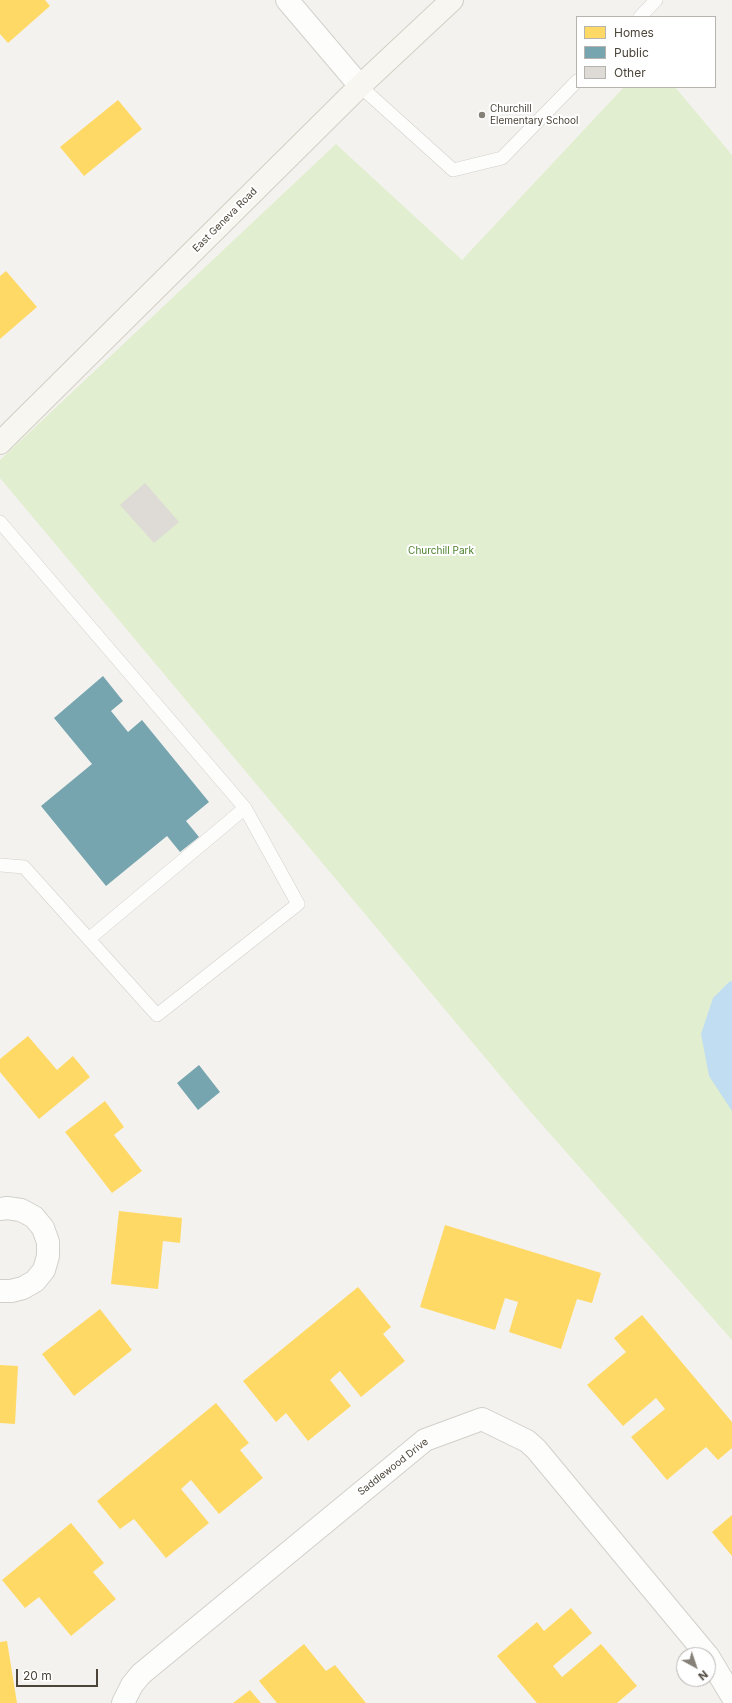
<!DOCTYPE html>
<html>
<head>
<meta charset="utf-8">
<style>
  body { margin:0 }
  #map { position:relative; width:732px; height:1703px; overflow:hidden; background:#f4f2ee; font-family:Inter,sans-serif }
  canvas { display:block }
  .legend { position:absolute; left:576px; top:16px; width:140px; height:72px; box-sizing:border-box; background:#fff; border:1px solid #b7b4b0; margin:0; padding:5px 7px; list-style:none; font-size:12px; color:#4b4439 }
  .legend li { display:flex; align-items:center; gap:8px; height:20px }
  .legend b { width:20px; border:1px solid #b7b4b0 }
  .north { position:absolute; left:676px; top:1647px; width:40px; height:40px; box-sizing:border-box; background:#fff; border:1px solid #b7b4b0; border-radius:50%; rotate:140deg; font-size:11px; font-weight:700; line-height:16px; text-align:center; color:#4b4439 }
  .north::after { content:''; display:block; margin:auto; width:14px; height:18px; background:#868178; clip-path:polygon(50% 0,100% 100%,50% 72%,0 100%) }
  .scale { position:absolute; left:16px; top:1669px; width:82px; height:18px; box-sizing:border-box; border:2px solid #4b4439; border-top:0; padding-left:5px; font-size:12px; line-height:14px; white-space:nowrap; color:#4b4439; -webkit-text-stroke:3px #fff; paint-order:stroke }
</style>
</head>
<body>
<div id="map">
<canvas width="732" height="1703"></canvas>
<ul class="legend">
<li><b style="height:11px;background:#ffd966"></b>Homes</li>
<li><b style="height:11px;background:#76a5af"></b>Public</li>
<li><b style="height:11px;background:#dedbd6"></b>Other</li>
</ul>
<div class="north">N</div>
<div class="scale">20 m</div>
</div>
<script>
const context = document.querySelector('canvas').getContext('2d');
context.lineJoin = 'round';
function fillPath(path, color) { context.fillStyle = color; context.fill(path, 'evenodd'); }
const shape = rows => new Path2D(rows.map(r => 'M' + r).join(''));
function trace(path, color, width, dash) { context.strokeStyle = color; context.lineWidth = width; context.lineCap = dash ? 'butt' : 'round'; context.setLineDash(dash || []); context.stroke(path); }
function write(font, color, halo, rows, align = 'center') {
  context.font = font + ' Inter,sans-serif'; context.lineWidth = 4; context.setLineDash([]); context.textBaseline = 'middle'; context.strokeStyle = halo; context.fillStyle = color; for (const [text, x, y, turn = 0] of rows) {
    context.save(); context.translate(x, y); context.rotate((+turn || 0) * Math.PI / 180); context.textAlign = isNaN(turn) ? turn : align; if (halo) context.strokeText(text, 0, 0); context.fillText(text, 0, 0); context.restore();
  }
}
const green = shape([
  [624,87,675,87,732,155,732,1340,529,1110,0,478,0,460,336,144,462,260]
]);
const water = shape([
  [732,981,732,1111,709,1076,701,1034,713,998,729,982]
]);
const homes = shape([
  [0,0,45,0,50,6,8,43,0,34],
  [118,100,142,129,84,176,60,147],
  [6,271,37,307,0,339,0,276],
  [28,1036,57,1070,73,1056,90,1077,39,1119,0,1072,0,1059],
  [105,1101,124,1127,114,1135,142,1171,112,1193,65,1132],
  [119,1211,182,1218,180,1243,163,1241,158,1289,111,1284],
  [445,1225,601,1273,592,1303,577,1299,561,1349,509,1332,518,1302,505,1298,495,1330,420,1307],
  [358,1287,391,1327,383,1334,405,1361,361,1397,340,1371,330,1380,351,1406,308,1441,286,1413,276,1422,243,1381],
  [100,1309,132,1350,74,1396,42,1354],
  [642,1315,732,1422,732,1448,718,1460,706,1447,667,1480,631,1437,665,1409,656,1398,623,1426,587,1385,626,1352,614,1338],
  [0,1365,18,1366,15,1424,0,1423],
  [216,1403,249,1443,240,1450,263,1478,219,1514,191,1480,181,1489,209,1523,166,1558,134,1519,120,1529,97,1501],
  [732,1515,732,1556,712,1532],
  [71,1523,104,1563,93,1572,116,1599,71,1636,39,1597,25,1608,2,1580],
  [571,1608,592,1633,553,1666,562,1677,601,1644,637,1686,617,1703,537,1703,497,1656,537,1622,544,1631],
  [7,1641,17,1703,0,1703,0,1642],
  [304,1644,326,1671,335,1665,366,1703,277,1703,259,1681],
  [250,1690,261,1703,233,1703]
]);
const public = shape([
  [103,676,123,701,111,711,128,732,142,720,209,802,186,821,199,837,180,852,167,836,106,886,41,806,92,764,54,718],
  [199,1065,220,1092,198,1110,177,1083]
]);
const building = shape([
  [145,483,179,522,154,543,120,505]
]);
const service = shape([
  [640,17,656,0],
  [360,86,453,170,502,158,577,81],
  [0,522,245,808,298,904,157,1015,24,867,0,865],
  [90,938,245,808]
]);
const minor = shape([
  [287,0,360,86],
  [0,1209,7,1208,21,1210,34,1217,43,1228,48,1242,48,1256,44,1270,35,1281,23,1288,11,1291,0,1291],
  [708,1656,732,1696],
  [123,1703,132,1685,141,1674,425,1440,482,1419,527,1441,536,1449,707,1655]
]);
const secondary = shape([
  [0,443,360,86,452,0]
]);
const markers = [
  [482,115,4,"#868178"]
];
const poiNames = [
  ["Churchill",490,109],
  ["Elementary School",490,121]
];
const streetNames = [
  ["East Geneva Road",225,220,-45],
  ["Saddlewood Drive",393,1467,-38]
];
const parkNames = [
  ["Churchill Park",441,551]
];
fillPath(green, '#e1eecf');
fillPath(water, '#c0ddf1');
fillPath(homes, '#ffd966');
fillPath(public, '#76a5af');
fillPath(building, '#dedbd6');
trace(service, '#d2d0cb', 14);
trace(minor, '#d2d0cb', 24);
trace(secondary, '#d3cfc5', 24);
trace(service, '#fdfdfc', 13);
trace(minor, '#fdfdfc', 22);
trace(secondary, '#f7f6f1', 22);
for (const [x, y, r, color] of markers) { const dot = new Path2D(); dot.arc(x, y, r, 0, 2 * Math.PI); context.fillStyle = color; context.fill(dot); trace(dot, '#fff', 1.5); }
write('10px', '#4b4439', '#fff', poiNames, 'left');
write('10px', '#4b4439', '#fff', streetNames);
write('10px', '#4a7f2a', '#fff', parkNames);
</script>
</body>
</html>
